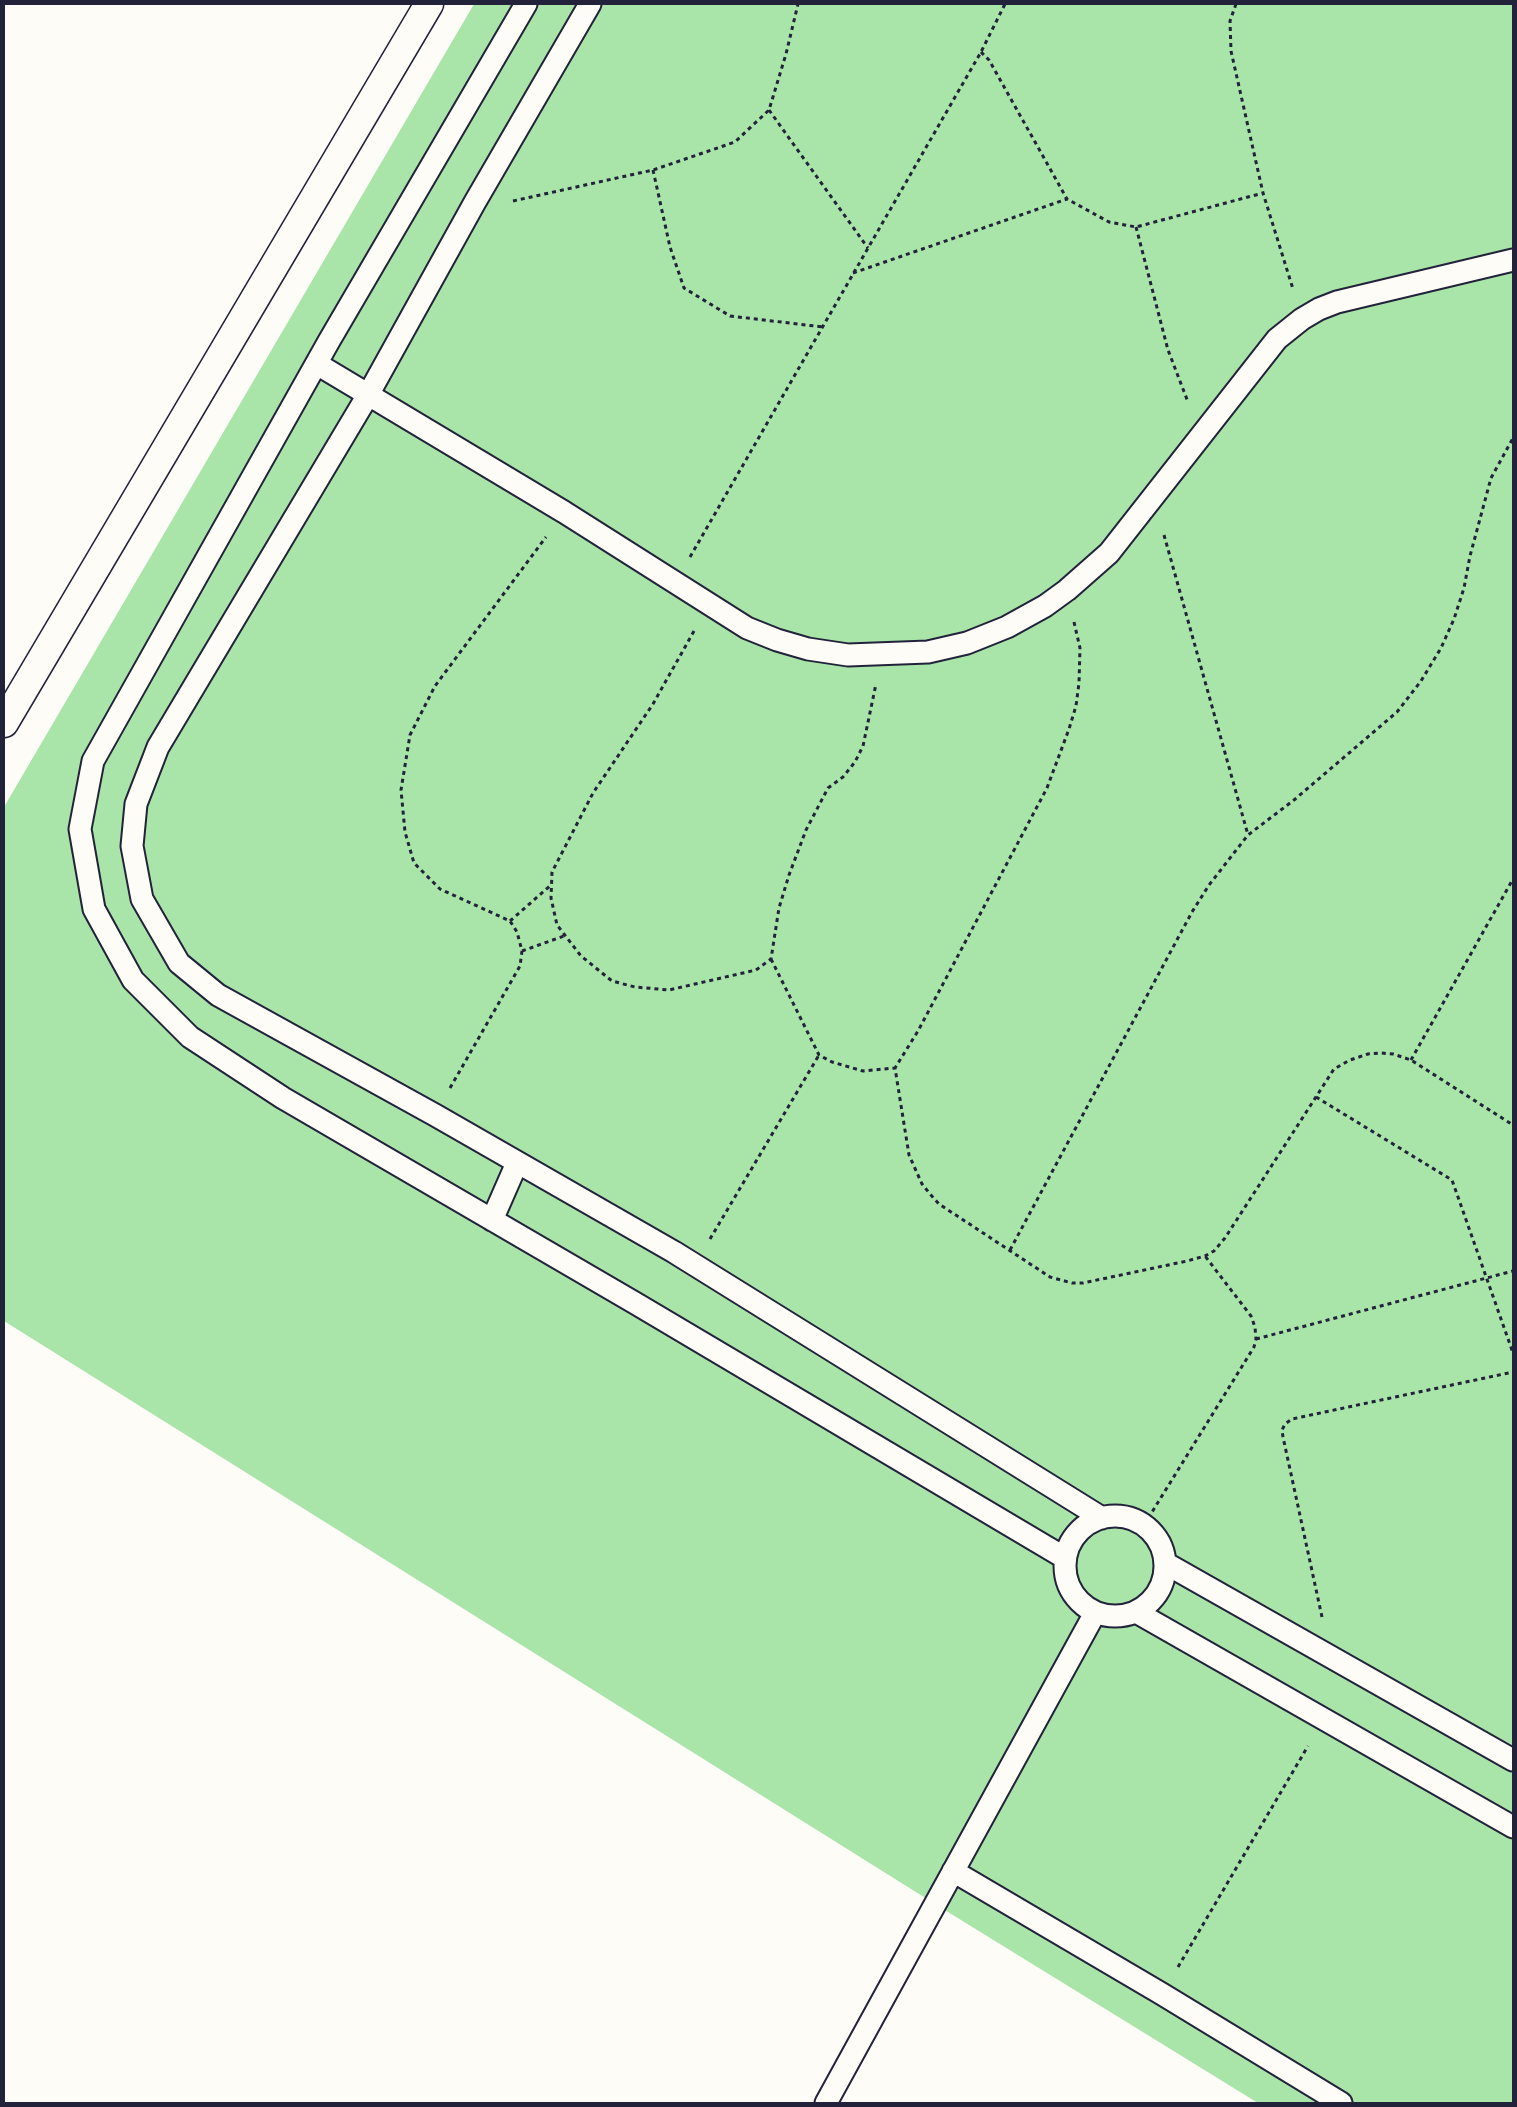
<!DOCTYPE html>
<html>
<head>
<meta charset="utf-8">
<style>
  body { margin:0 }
  #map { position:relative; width:1517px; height:2107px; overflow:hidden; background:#fdfcf7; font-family:Kalam,sans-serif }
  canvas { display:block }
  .frame { position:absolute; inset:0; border:5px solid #22223b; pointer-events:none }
</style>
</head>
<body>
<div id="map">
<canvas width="1517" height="2107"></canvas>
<div class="frame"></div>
</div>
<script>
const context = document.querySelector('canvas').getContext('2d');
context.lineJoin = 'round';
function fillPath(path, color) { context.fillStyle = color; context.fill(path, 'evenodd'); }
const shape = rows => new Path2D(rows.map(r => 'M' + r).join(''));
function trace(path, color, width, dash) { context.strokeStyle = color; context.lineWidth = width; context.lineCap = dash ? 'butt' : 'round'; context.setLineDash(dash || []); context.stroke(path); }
const green = shape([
  [474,4,1513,4,1513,2103,1258,2103,935,1904,4,1321,4,807]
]);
const path = shape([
  [1236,4,1230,21,1231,51,1263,193,1293,289],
  [981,52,989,60,1067,199,1109,222,1136,227,1263,193],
  [769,110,868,248],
  [653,170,670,247,684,288,730,316,823,327],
  [513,201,653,170,735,142,769,110,786,54,798,4],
  [1136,227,1168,350,1188,402],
  [853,273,1067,199],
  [1164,535,1248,835],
  [690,557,981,52,1005,4],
  [1074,622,1080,648,1079,683,1076,706,1069,729,1047,788,918,1031,895,1068,909,1155,922,1184,930,1194,939,1204,1050,1277,1072,1283,1083,1283,1187,1261,1205,1256,1214,1251,1225,1238,1334,1069,1350,1060,1368,1054,1381,1053,1393,1054,1411,1060,1513,1125],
  [694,631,653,704,593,793,552,872,551,898,557,925,581,956,612,981,635,987,669,990,756,970,771,959,779,908,789,875,806,830,828,788,843,777,855,762,863,746,876,684],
  [510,921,551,885],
  [522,951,564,936],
  [771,959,819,1055,832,1062,863,1071,895,1068],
  [1411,1060,1513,879],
  [450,1088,520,966,522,951,517,932,510,921,440,889,414,863,405,832,401,790,410,735,435,686,546,537],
  [1316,1097,1452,1180,1513,1353],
  [710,1239,819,1055],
  [1010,1250,1192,912,1209,885,1248,835,1294,800,1397,712,1421,681,1441,648,1454,619,1464,588,1470,556,1491,478,1513,438],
  [1256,1339,1513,1271],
  [1144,1525,1254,1347,1256,1339,1255,1327,1251,1316,1205,1256],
  [1322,1617,1283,1437,1282,1430,1285,1424,1292,1419,1513,1372],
  [1178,1967,1308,1746]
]);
const service = shape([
  [526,4,329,341,93,761,80,829,94,909,133,980,190,1037,283,1098,635,1303,1065,1558],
  [590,4,475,202,368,395,158,747,136,804,132,846,142,899,179,963,218,995,435,1115,674,1252,1102,1518],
  [317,364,564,512,747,628,777,640,808,649,848,655,928,652,967,643,1007,627,1045,606,1067,590,1109,553,1277,339,1302,319,1319,309,1337,302,1513,260],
  [492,1220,517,1163],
  '1065 1566a50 50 0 1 1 100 0a50 50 0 1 1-100 0Z',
  [1165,1563,1513,1760],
  [1136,1612,1513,1827],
  [953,1871,1162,1994,1341,2103],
  [826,2103,1095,1613]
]);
const minor = shape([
  [4,723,429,4]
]);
fillPath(green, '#a9e4a9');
trace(service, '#22223b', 25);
trace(minor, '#22223b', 31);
trace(path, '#22223b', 3, [4, 4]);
trace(service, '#fdfcf7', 21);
trace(minor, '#fdfcf7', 28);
</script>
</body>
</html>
